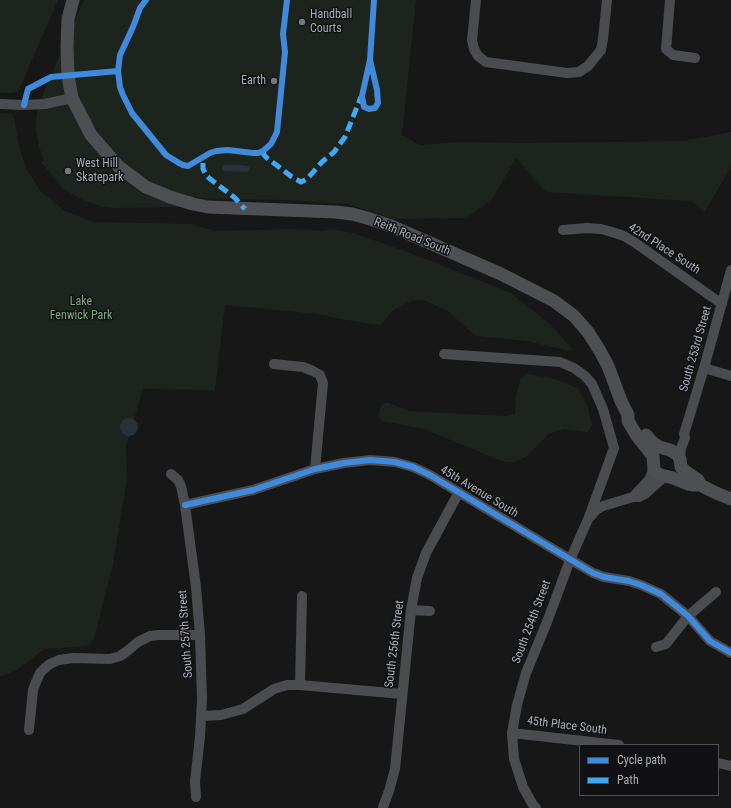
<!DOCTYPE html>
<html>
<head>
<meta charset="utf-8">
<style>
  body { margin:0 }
  #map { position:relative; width:731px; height:808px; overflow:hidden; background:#171717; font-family:"Roboto Condensed",sans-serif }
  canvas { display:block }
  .legend { position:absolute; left:579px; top:744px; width:140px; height:52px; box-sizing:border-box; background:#111113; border:1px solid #4d4f55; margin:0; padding:5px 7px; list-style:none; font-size:12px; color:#a8adb8 }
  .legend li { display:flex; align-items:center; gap:8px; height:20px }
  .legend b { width:20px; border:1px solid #4d4f55 }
</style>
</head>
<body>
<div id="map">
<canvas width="731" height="808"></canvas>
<ul class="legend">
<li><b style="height:5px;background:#408adc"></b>Cycle path</li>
<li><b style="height:5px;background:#3fa9f5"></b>Path</li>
</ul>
</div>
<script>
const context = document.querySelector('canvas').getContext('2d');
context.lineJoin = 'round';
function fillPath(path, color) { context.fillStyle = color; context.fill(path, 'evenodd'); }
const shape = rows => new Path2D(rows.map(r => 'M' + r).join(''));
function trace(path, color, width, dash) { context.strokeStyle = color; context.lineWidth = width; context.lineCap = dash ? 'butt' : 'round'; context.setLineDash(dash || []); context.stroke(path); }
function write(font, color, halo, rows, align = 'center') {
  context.font = font + ' "Roboto Condensed",sans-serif'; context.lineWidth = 3; context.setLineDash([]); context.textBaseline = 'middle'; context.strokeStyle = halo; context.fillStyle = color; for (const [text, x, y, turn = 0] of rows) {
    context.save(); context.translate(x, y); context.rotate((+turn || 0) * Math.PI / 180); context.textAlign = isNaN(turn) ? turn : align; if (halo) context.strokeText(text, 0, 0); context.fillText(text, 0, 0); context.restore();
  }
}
const green = shape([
  [0,0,58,0,18,92,7,93,0,93],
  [84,0,416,0,402,135,420,145,459,142,523,143,684,141,731,132,731,167,723,181,704,212,692,201,546,192,516,158,493,198,467,218,393,219,348,204,283,200,200,198,187,196,169,190,156,184,138,174,158,197,180,207,112,208,100,206,87,202,79,198,62,188,41,162,44,161,38,143,36,130,36,120,38,108,43,94],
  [0,113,12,114,15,120,18,143,26,168,41,192,65,211,93,222,192,224,214,231,293,229,322,231,333,229,353,233,408,252,511,293,552,326,573,350,565,350,527,341,477,336,465,327,448,311,424,300,413,300,393,310,381,325,358,322,316,314,225,305,215,390,143,389,126,446,127,479,113,565,94,638,87,646,44,649,17,670,0,677],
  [529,374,555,379,579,389,588,408,592,425,588,432,564,429,549,434,527,456,515,462,504,462,424,429,382,421,378,416,381,405,387,402,410,411,506,416,515,414,516,395,521,378]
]);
const water = shape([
  [223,165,239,165,247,166,249,167,250,170,247,172,224,171,222,167],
  '120 427a9 9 0 1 1 18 0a9 9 0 1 1-18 0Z'
]);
const minor = shape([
  [476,0,472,40,474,49,478,56,486,62,567,73,579,72,588,66,601,50,603,39,607,0],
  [670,0,666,49,673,55,695,58],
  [0,104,24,105,45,104,72,98],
  [563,230,587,228,601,229,612,232,624,236,634,242,722,304],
  [444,354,560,362,574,368,585,376,592,384,603,409,614,448,589,517,570,560,547,622,526,673,517,705,512,733,514,759,523,787,533,805,536,808],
  [274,364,303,367,313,371,320,375,323,383,315,469],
  [704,368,731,376],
  [680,459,681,448,685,438,684,434,704,368,731,270],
  [171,474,178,480,181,486,185,505,196,587,200,635,202,699,200,737,195,781,196,797],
  [633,497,649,480,652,473,654,466],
  [185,505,253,490,315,469,344,463,370,460,395,462,413,467,430,475,593,573,604,577,629,581,641,585,661,594,688,616,710,641,731,653],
  [591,516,596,510,603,506,633,497,639,497,645,494,664,477,668,477],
  [411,610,430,611],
  [656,647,666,644,688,616,716,592],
  [300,685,302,596],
  [202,716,221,715,243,709,274,689,287,685,300,685,402,694],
  [29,730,33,690,36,682,40,673,45,668,50,664,59,660,73,658,110,659,120,656,126,652,138,642,150,636,159,635,200,635],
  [512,733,619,745],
  [718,763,731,766],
  [383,807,389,791,395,769,411,610,417,578,426,553,459,492]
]);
const major = shape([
  [73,0,68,19,67,47,68,76,72,98,91,135,119,167,146,187,170,197,193,204,208,207,336,212,352,214,367,218,391,226,501,274,554,301,574,316,588,332,600,351,608,366,621,401,628,415,628,421,637,436,653,456,654,470,657,473,661,475,673,478,688,484,694,485,700,485],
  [646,435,652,442,659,447,670,450,677,454,680,459,681,467,686,472,698,480,700,485,716,493,731,499]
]);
const quiet = shape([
  [263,151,264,155,267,158,292,177,301,182,307,179,322,162,334,152,345,137,361,97],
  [203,163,203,169,206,175,209,178,235,198,245,209]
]);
const cycleway = shape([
  [146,0,140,8,133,27,120,55,118,71,120,87,123,95,132,113,166,155,179,163,183,165,188,166,210,153,216,151,228,150,253,153,258,153,263,151,271,144,277,132,285,52,283,34,287,0],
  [370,60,377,90,378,103,375,108,369,109,364,107,362,96,370,60,374,0],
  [24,105,28,89,51,77,118,71],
  [185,505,253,490,315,469,344,463,370,460,395,462,413,467,430,475,593,573,604,577,629,581,641,585,661,594,688,616,710,641,731,653]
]);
const markers = [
  [302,22,4,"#757880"],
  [274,81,4,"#757880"],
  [68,171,4,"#757880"]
];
const poiNames = [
  ["Handball",310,15],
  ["Courts",310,29],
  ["Earth",266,81,"right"],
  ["West Hill",76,164],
  ["Skatepark",76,178]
];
const streetNames = [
  ["Reith Road South",412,237,22],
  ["42nd Place South",664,249,33],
  ["South 253rd Street",696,349,-74],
  ["45th Avenue South",479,492,31],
  ["South 254th Street",532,622,-69],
  ["South 257th Street",186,634,-94],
  ["South 256th Street",395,644,-83],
  ["45th Place South",567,726,7]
];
const parkNames = [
  ["Lake",81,302],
  ["Fenwick Park",81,316]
];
fillPath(green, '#1d241e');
fillPath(water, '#2a3239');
trace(minor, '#4b4c50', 10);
trace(major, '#4d4f52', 13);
trace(quiet, '#3fa9f5', 5, [10, 5]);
trace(cycleway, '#408adc', 6);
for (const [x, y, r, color] of markers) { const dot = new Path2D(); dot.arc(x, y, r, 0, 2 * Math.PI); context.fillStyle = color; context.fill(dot); trace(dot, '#111113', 1.5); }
write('12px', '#a8adb8', '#111113', poiNames, 'left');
write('12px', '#a8adb8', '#111113', streetNames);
write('12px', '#7fa381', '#111113', parkNames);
</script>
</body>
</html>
